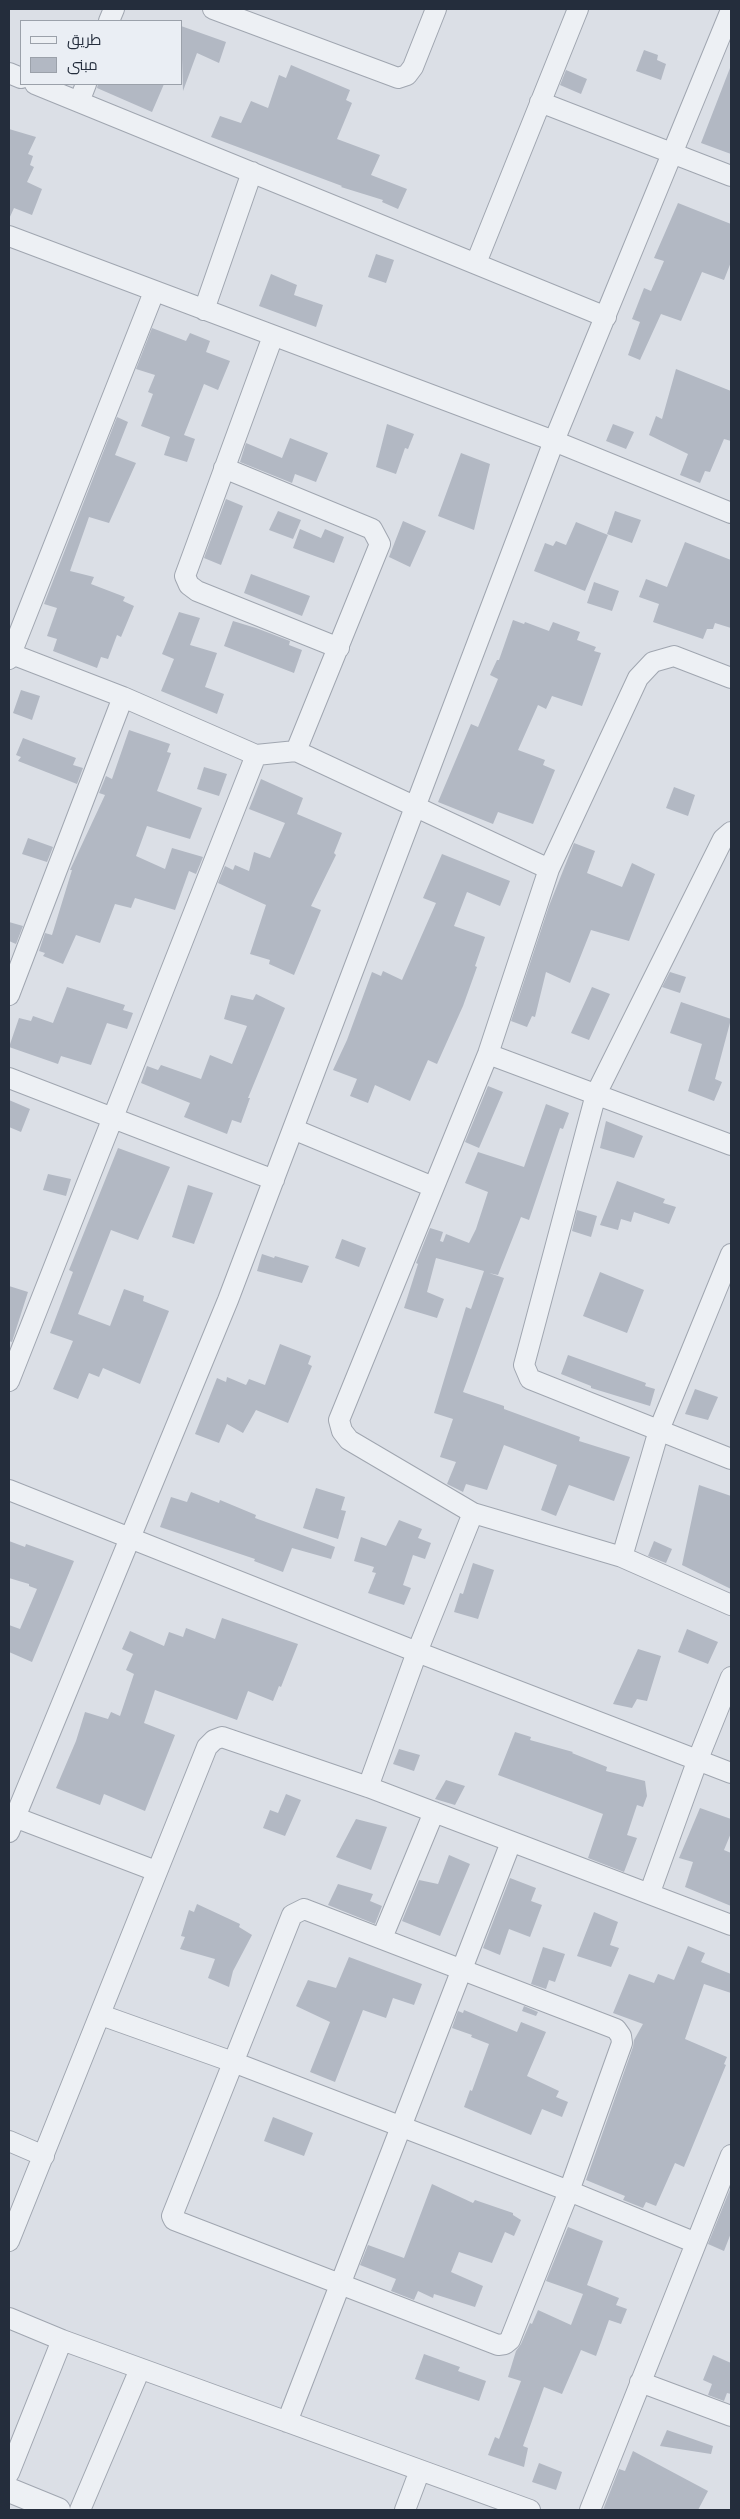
<!DOCTYPE html>
<html>
<head>
<meta charset="utf-8">
<style>
  body { margin:0 }
  #map { position:relative; width:740px; height:2519px; overflow:hidden; background:#dbdfe6; font-family:"Space Grotesk",Cairo,sans-serif }
  canvas { display:block }
  .frame { position:absolute; inset:0; border:10px solid #242d3c; pointer-events:none }
  .legend { position:absolute; left:20px; top:20px; width:162px; height:65px; box-sizing:border-box; background:#eaeef4; border:1px solid #9ba1aa; margin:0; padding:6px 9px; list-style:none; font-size:15px; color:#242d3c }
  .legend li { display:flex; align-items:center; gap:10px; height:25px }
  .legend b { width:25px; border:1px solid #9ba1aa }
</style>
</head>
<body>
<div id="map">
<canvas width="740" height="2519"></canvas>
<div class="frame"></div>
<ul class="legend">
<li><b style="height:6px;background:#edf0f4"></b>طريق</li>
<li><b style="height:14px;background:#b2b8c3"></b>مبنى</li>
</ul>
</div>
<script>
const context = document.querySelector('canvas').getContext('2d');
context.lineJoin = 'round';
function fillPath(path, color) { context.fillStyle = color; context.fill(path, 'evenodd'); }
const shape = rows => new Path2D(rows.map(r => 'M' + r).join(''));
function trace(path, color, width, dash) { context.strokeStyle = color; context.lineWidth = width; context.lineCap = dash ? 'butt' : 'round'; context.setLineDash(dash || []); context.stroke(path); }
const building = shape([
  [181,26,226,42,219,63,197,53,183,91],
  [644,50,658,55,657,60,666,64,661,80,636,71],
  [291,65,350,90,346,100,352,103,337,139,380,155,371,175,407,189,398,209,382,202,383,200,341,187,342,186,211,137,220,116,241,123,251,101,268,108,279,75,286,78],
  [730,68,731,68,731,154,701,143],
  [566,70,587,79,581,94,560,85],
  [98,84,164,84,152,112,97,88],
  [9,129,36,137,28,154,33,156,30,165,34,167,27,182,42,189,32,215,14,208,9,219],
  [678,203,731,224,731,262,724,280,702,272,681,321,661,314,640,360,628,355,640,322,632,319,644,288,651,291,664,261,654,258],
  [376,254,394,260,386,283,368,277],
  [271,274,297,285,294,295,323,305,316,327,259,306],
  [152,328,186,341,190,333,210,341,206,352,230,361,218,390,204,384,184,435,195,439,187,462,164,455,170,437,141,426,153,394,148,392,155,375,136,369],
  [676,369,731,391,731,441,724,439,710,472,705,471,700,483,680,475,688,454,649,435,656,416,662,419],
  [117,417,128,422,115,455,136,463,109,523,89,517,70,571,94,577,91,584,125,597,123,601,134,606,121,637,117,635,108,659,101,657,97,668,53,651,57,639,47,636,57,608,44,604],
  [387,424,414,434,408,449,405,448,396,474,376,467],
  [613,424,634,432,626,449,606,441],
  [290,438,328,453,316,482,295,474,292,483,240,462,246,443,282,458],
  [461,453,490,464,474,530,438,516],
  [226,499,243,506,221,565,204,558],
  [278,511,301,520,293,539,269,530],
  [615,511,641,520,632,543,607,534],
  [403,521,426,531,410,567,389,557],
  [576,522,608,535,585,591,534,571,545,543,553,546,556,541,566,545],
  [300,529,321,538,325,529,344,537,334,563,293,548],
  [685,542,731,560,731,628,715,623,713,629,707,629,703,639,653,622,659,604,639,597,646,579,667,587],
  [251,574,310,596,302,616,244,593],
  [594,582,619,591,612,611,587,603],
  [179,612,200,618,190,645,217,653,205,687,224,694,217,714,161,691,174,659,162,654],
  [513,620,524,624,525,622,549,631,553,622,580,632,577,640,596,647,594,651,601,653,582,706,552,696,546,709,538,705,518,750,545,760,543,765,555,770,533,824,498,812,493,824,438,802,471,724,478,727,498,679,490,675,497,660,499,660],
  [233,621,256,628,290,641,289,645,302,650,294,673,224,646],
  [21,690,40,696,32,720,13,713],
  [129,730,170,744,167,752,171,753,157,791,202,808,190,839,147,826,136,856,165,869,172,848,203,857,196,874,189,871,175,910,135,898,131,908,115,904,100,943,76,935,63,964,43,956,45,953,39,951,45,933,52,935,72,870,70,870,105,795,99,793,106,776,112,779],
  [23,738,76,758,73,765,83,768,77,784,18,761,21,757,16,755],
  [204,767,227,774,219,796,197,789],
  [261,779,303,798,297,814,342,833,334,853,336,855,311,906,321,910,294,975,269,964,270,960,250,954,266,905,218,883,225,866,233,870,235,865,249,871,254,852,270,858,285,823,249,809],
  [674,787,695,795,688,816,666,808],
  [28,838,53,847,47,862,22,854],
  [574,843,595,851,587,873,622,887,632,863,655,874,629,941,591,930,570,983,546,972,535,1017,532,1016,527,1027,511,1021,549,906],
  [442,854,510,881,500,906,467,892,454,926,485,937,475,966,477,967,463,1006,437,1064,428,1060,410,1101,375,1085,368,1103,350,1096,357,1079,333,1070,347,1040,372,972,381,976,383,971,402,980,436,903,423,898],
  [9,922,23,926,16,944,9,941],
  [670,972,686,977,680,993,662,987],
  [67,987,125,1005,123,1010,133,1013,127,1029,107,1023,91,1065,61,1056,58,1064,9,1047,19,1018,31,1021,33,1016,53,1023],
  [592,987,610,994,589,1040,571,1033],
  [256,994,285,1008,248,1098,250,1098,241,1123,232,1120,227,1134,184,1117,190,1103,141,1083,147,1066,158,1070,161,1065,201,1079,210,1055,232,1064,247,1026,224,1019,231,995,253,1000],
  [681,1002,731,1019,715,1079,722,1082,714,1101,688,1091,702,1044,670,1033],
  [488,1086,503,1092,479,1148,465,1142],
  [9,1100,30,1109,21,1132,9,1127],
  [546,1104,569,1113,563,1129,560,1128,529,1220,521,1217,498,1275,489,1273,504,1278,463,1392,504,1406,504,1409,580,1437,579,1441,630,1457,614,1501,569,1485,556,1516,541,1510,557,1465,504,1445,487,1490,466,1484,463,1492,447,1484,456,1462,440,1457,453,1419,434,1413,466,1307,471,1309,484,1271,436,1258,427,1292,444,1299,437,1318,404,1308,418,1264,416,1263,430,1228,443,1232,440,1241,443,1242,446,1234,469,1243,476,1229,488,1192,465,1183,478,1152,524,1167],
  [606,1121,643,1136,634,1158,600,1148],
  [118,1148,170,1167,138,1240,111,1230,78,1314,110,1326,124,1289,144,1296,143,1301,169,1311,140,1384,103,1368,99,1377,89,1373,78,1399,53,1389,73,1341,50,1333,73,1272,69,1270],
  [48,1174,71,1179,66,1196,43,1190],
  [617,1181,665,1199,663,1203,676,1207,669,1224,634,1212,631,1222,621,1219,618,1230,600,1225],
  [188,1185,213,1193,194,1244,172,1237],
  [577,1210,597,1216,591,1237,572,1231],
  [342,1239,366,1248,359,1267,335,1258],
  [262,1254,274,1258,275,1256,309,1266,302,1283,257,1271],
  [600,1272,644,1290,627,1333,583,1316],
  [9,1286,28,1292,12,1342,9,1341],
  [280,1344,311,1356,308,1364,312,1366,288,1423,256,1410,243,1433,227,1424,219,1443,195,1434,217,1378,226,1382,227,1377,246,1385,249,1379,265,1385],
  [568,1355,646,1383,645,1386,655,1389,650,1406,591,1388,591,1386,561,1374],
  [695,1389,718,1397,708,1420,685,1414],
  [699,1485,731,1496,731,1589,682,1565],
  [316,1488,345,1497,341,1510,346,1511,338,1539,303,1528],
  [191,1492,219,1503,220,1500,256,1515,255,1518,335,1547,331,1559,292,1548,283,1572,254,1561,255,1559,160,1527,171,1497,187,1502],
  [399,1520,422,1529,418,1538,431,1543,425,1559,413,1555,403,1585,411,1588,404,1605,368,1593,376,1573,372,1572,374,1567,354,1561,361,1537,386,1546],
  [9,1541,25,1547,26,1544,74,1561,32,1662,9,1652,9,1625,20,1629,37,1589,29,1586,29,1584,9,1578],
  [654,1541,672,1549,666,1563,648,1556],
  [473,1563,494,1570,478,1619,454,1612,460,1593,463,1594],
  [222,1618,298,1644,281,1687,279,1686,273,1701,248,1691,237,1720,155,1690,144,1723,175,1735,145,1811,104,1794,100,1805,56,1788,76,1741,85,1712,108,1719,111,1712,120,1716,134,1674,126,1670,133,1654,122,1649,130,1631,164,1646,169,1632,183,1637,186,1628,215,1639],
  [687,1629,718,1642,708,1664,678,1652],
  [638,1649,661,1656,647,1701,637,1699,632,1708,613,1704],
  [515,1732,531,1737,530,1740,573,1752,572,1753,607,1767,606,1771,645,1781,647,1796,643,1807,637,1805,627,1835,637,1838,624,1872,588,1858,603,1814,498,1775],
  [399,1749,420,1755,414,1771,393,1764],
  [446,1780,465,1786,455,1805,435,1799],
  [286,1794,301,1800,285,1836,263,1828,270,1810,278,1813],
  [700,1808,731,1819,731,1833,724,1850,731,1853,731,1906,685,1887,693,1862,679,1858],
  [356,1819,387,1827,371,1870,336,1857],
  [449,1855,470,1864,440,1936,402,1921,419,1880,438,1884],
  [510,1878,536,1888,531,1901,542,1905,530,1937,509,1929,500,1955,483,1948],
  [338,1884,373,1894,370,1901,382,1906,375,1924,328,1905],
  [197,1904,240,1924,239,1927,252,1935,233,1971,229,1987,208,1978,215,1959,180,1949,185,1937,181,1936,189,1910,194,1912],
  [594,1912,618,1922,610,1945,619,1948,611,1967,577,1956],
  [688,1946,705,1953,701,1962,731,1974,731,1993,704,1984,685,2039,727,2057,724,2064,726,2065,684,2167,675,2163,656,2206,646,2202,643,2208,623,2200,625,2196,586,2180,633,2047,634,2040,643,2024,613,2013,629,1974,654,1983,658,1974,674,1980],
  [543,1947,565,1954,555,1982,549,1980,546,1989,531,1984],
  [349,1957,422,1984,414,2005,393,1998,386,2018,363,2010,335,2082,310,2072,330,2022,296,2006,308,1980,336,1988],
  [524,2006,538,2012,536,2016,522,2011],
  [464,2010,517,2032,521,2022,546,2032,527,2076,559,2091,556,2097,568,2102,562,2117,542,2109,531,2135,464,2107,470,2090,472,2091,489,2044,471,2037,472,2035,452,2028,458,2011,463,2013],
  [273,2117,313,2133,304,2156,264,2141],
  [432,2184,473,2203,475,2200,513,2213,513,2215,521,2220,514,2236,505,2232,492,2263,459,2252,451,2272,483,2286,475,2307,434,2294,433,2298,418,2291,414,2300,391,2291,396,2279,360,2265,368,2245,404,2258],
  [731,2187,731,2233,724,2251,708,2244],
  [568,2227,603,2241,587,2285,619,2298,616,2305,627,2309,621,2324,609,2320,596,2356,581,2350,562,2394,544,2387,523,2446,528,2448,524,2467,488,2455,495,2437,499,2439,521,2381,508,2377,516,2351,521,2344,530,2323,532,2324,538,2310,571,2325,583,2294,546,2281],
  [424,2354,460,2367,458,2371,486,2381,479,2401,415,2379],
  [713,2355,731,2363,731,2394,727,2393,724,2401,708,2395,712,2384,703,2380],
  [667,2430,713,2446,711,2454,660,2446],
  [633,2451,708,2491,698,2510,603,2510,619,2469,625,2471],
  [539,2463,562,2472,556,2490,532,2482]
]);
const minor = shape([
  [213,9,398,78,407,75,413,67,436,9],
  [109,21,114,9],
  [9,73,21,78],
  [35,84,606,317],
  [79,102,86,84],
  [540,102,731,176],
  [9,236,554,441,731,513],
  [476,263,578,9],
  [204,310,252,172],
  [273,336,185,576,189,585,197,591,339,648],
  [224,468,372,529,380,544,296,751],
  [9,653,123,697,256,755,296,751,549,869],
  [9,659,154,292],
  [731,678,674,656,653,662,638,678,549,869,488,1054,339,1420,342,1431,349,1440,473,1513,622,1557,731,1605],
  [731,832,723,839,596,1094,524,1365,530,1379,731,1459],
  [9,995,123,697],
  [488,1054,731,1145],
  [9,1078,274,1180],
  [293,1129,433,1187],
  [9,1381,256,755],
  [9,1490,417,1652,731,1773],
  [622,1557,659,1430,731,1254],
  [368,1787,417,1652,473,1513],
  [9,1815,156,1871],
  [9,1832,228,1300,554,441,731,10],
  [650,1892,698,1759,731,1677],
  [304,1909,616,2029,621,2036,622,2043,569,2191,510,2340,505,2344,498,2345,174,2220,172,2216,292,1915,304,1909],
  [382,1938,434,1812],
  [101,2015,233,2062,569,2191,696,2243],
  [9,2141,44,2156],
  [9,2241,207,1747,214,1740,222,1737,368,1787,731,1925],
  [9,2318,62,2340,530,2510],
  [640,2382,731,2416],
  [287,2422,511,1842],
  [9,2473,62,2340],
  [80,2510,140,2369],
  [405,2510,420,2470],
  [590,2510,731,2155]
]);
const tertiary = shape([
  [9,2490,58,2510]
]);
fillPath(building, '#b2b8c3');
trace(minor, '#a0a6b0', 22);
trace(tertiary, '#a0a6b0', 26);
trace(minor, '#edf0f4', 20);
trace(tertiary, '#edf0f4', 24);
</script>
</body>
</html>
